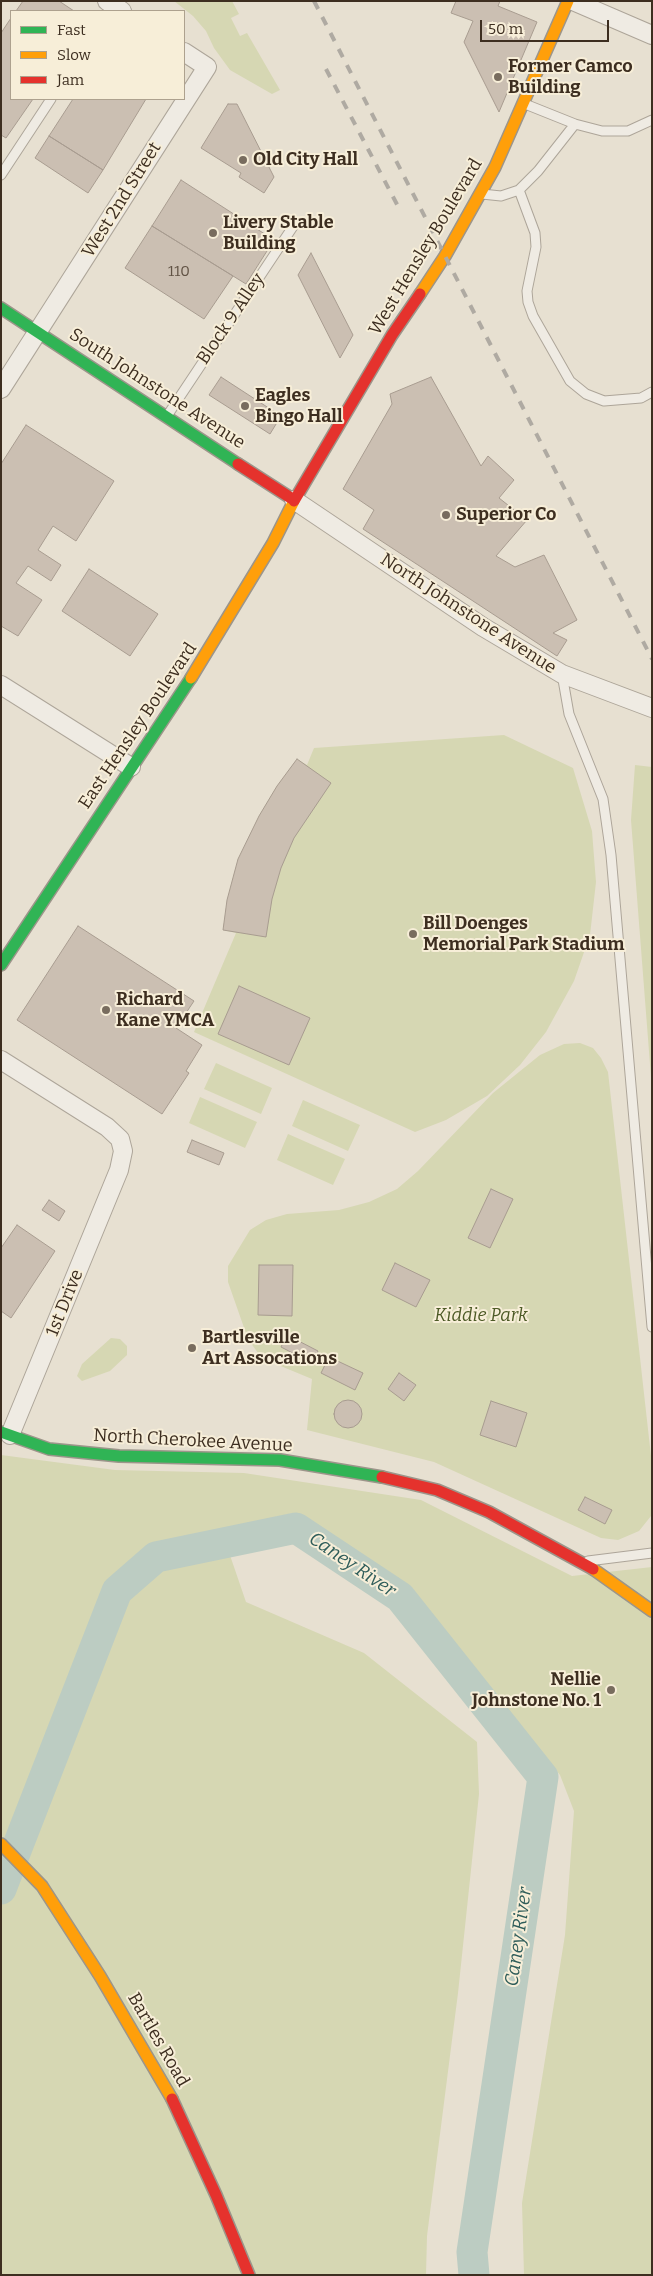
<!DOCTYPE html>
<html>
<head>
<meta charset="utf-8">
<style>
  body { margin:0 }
  #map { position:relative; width:653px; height:2276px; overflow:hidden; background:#e7e0d1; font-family:Bitter,serif }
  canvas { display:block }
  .frame { position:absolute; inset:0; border:2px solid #3d2e20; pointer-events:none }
  .legend { position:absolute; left:10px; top:10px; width:175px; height:90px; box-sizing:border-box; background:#f7eed8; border:1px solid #ada18e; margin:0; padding:6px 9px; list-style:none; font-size:15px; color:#3d2e20 }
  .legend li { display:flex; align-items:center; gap:10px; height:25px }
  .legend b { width:25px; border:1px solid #ada18e }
  .scale { position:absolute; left:480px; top:20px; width:129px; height:22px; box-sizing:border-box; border:2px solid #3d2e20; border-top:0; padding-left:6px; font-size:15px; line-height:18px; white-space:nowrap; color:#3d2e20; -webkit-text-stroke:4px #f7eed8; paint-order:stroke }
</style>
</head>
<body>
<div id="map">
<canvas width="653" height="2276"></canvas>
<div class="frame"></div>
<ul class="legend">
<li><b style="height:6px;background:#30b455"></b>Fast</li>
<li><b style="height:6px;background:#ff9f0a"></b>Slow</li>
<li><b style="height:6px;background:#e5322d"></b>Jam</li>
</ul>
<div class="scale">50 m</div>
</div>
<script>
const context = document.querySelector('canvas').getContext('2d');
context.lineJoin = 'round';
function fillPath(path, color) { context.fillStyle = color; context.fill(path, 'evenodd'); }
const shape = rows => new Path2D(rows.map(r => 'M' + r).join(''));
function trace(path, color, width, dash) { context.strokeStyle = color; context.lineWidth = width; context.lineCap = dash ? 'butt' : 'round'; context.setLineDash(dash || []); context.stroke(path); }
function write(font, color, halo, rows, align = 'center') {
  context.font = font + ' Bitter,serif'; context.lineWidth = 4; context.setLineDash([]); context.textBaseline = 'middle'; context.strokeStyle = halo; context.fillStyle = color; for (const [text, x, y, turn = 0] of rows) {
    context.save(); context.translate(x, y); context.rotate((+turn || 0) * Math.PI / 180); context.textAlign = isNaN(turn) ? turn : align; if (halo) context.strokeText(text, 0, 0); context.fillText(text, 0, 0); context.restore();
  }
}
const green = shape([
  [174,1,232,1,239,14,231,18,240,36,247,33,280,90,272,94,230,70,214,48,206,31,193,16],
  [504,735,573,768,592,831,596,882,590,935,574,981,546,1032,520,1065,487,1096,446,1120,415,1132,194,1032,236,933,223,930,227,900,238,859,259,816,277,786,297,759,307,765,314,748],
  [635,765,652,767,652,1090,631,820],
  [580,1043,593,1048,601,1058,608,1072,652,1465,651,1516,639,1531,618,1540,601,1538,434,1462,307,1430,312,1379,271,1362,258,1353,248,1339,228,1282,228,1266,250,1230,266,1220,287,1214,339,1210,369,1202,397,1189,418,1171,493,1093,540,1055,564,1044],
  [216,1063,272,1088,261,1114,204,1089],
  [200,1097,257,1122,245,1148,189,1123],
  [303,1100,360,1125,348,1151,292,1126],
  [288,1134,345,1159,333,1185,277,1160],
  [111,1338,120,1339,127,1346,127,1355,110,1371,82,1381,77,1376,82,1364],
  [1,1455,115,1470,244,1473,421,1500,572,1576,652,1567,652,2275,524,2275,522,2203,565,1935,574,1811,560,1775,403,1581,294,1513,221,1529,246,1602,364,1653,477,1742,479,1794,458,1993,427,2236,426,2275,1,2275]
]);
const river = shape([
  [1,1889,117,1591,156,1557,296,1528,400,1597,543,1777,472,2252,474,2275]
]);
const building = shape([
  [23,1,59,1,74,11,16,11,23,1],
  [456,1,500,1,498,6,537,22,499,112,464,42,473,21,451,13,456,1],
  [11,18,11,99,33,99,6,138,1,135,1,33,11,18],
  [73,99,146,99,103,170,49,136,73,99],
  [228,104,237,104,274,177,264,193,239,177,241,173,201,148,228,104],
  [49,136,103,170,88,193,35,158,49,136],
  [181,180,274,240,246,284,152,226,181,180],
  [152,226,233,276,204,319,125,268,152,226],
  [311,253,353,335,340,358,298,275,311,253],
  [221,377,281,416,270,434,209,395,221,377],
  [431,377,481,466,488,456,514,480,499,498,527,520,496,556,515,567,544,555,577,620,553,633,567,640,557,656,363,529,374,510,343,489,392,404,390,394,431,377],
  [26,425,114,481,76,541,53,526,38,550,61,565,51,581,28,566,16,583,42,600,18,636,1,626,1,464,26,425],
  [89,569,158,614,130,656,62,611,89,569],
  [297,759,331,783,294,838,281,868,272,899,266,937,223,930,227,900,238,859,259,816,277,786,297,759],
  [78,926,194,1001,176,1028,202,1045,186,1071,189,1073,162,1114,17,1020,78,926],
  [239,986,310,1018,289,1065,218,1034,239,986],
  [192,1140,224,1153,219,1165,187,1152,192,1140],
  [491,1189,513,1199,490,1248,468,1238,491,1189],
  [49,1200,65,1211,59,1221,42,1210,49,1200],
  [17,1225,55,1251,11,1318,1,1311,1,1248,17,1225],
  [395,1263,430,1280,416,1307,382,1290,395,1263],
  [259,1265,293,1265,292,1316,258,1315,259,1265],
  [287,1335,318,1351,312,1363,281,1347,287,1335],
  [329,1357,363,1373,355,1390,321,1373,329,1357],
  [399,1373,416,1385,404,1401,388,1389,399,1373],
  '334 1414a14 14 0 1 1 28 0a14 14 0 1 1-28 0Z',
  [491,1401,527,1413,516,1447,480,1435,491,1401],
  [585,1497,612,1510,605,1524,578,1510,585,1497]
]);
const lane = shape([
  [525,104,575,124,602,131,628,131,652,120],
  [1,175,51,99],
  [519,190,535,233,536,247,527,291,528,302,533,316,570,381,586,394,604,401,641,398,652,392],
  [482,194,501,196,519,190,538,171,575,124],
  [167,416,296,222],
  [562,674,569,714,603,799,611,855,652,1327],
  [588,1561,652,1553]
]);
const street = shape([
  [107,1,122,11],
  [573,1,652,35],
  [1,389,207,67,184,52],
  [294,500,483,627,562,674,652,708],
  [1,685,131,767],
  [1,1060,107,1127,120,1139,123,1151,119,1170,10,1435]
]);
const fast = shape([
  [1,308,238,464],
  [1,965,191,678],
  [1,1432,49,1449,119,1456,280,1460,382,1477]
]);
const slow = shape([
  [420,294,445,256,495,167,568,1],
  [191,678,273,543,294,501],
  [593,1569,652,1611],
  [1,1844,42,1886,100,1976,172,2099]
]);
const jam = shape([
  [238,464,294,500],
  [294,501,392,335,420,294],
  [382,1477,437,1490,489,1512,593,1569],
  [172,2099,216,2195,249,2275]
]);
const rail = shape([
  [314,1,652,659],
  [326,69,401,212]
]);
const markers = [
  [498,77,5,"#786c5e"],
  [243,160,5,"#786c5e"],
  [213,233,5,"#786c5e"],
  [245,406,5,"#786c5e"],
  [446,515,5,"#786c5e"],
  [413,934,5,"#786c5e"],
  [106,1010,5,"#786c5e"],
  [192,1348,5,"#786c5e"],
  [611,1690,5,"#786c5e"]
];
const numberNames = [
  ["110",179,272]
];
const poiNames = [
  ["Former Camco",508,67],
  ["Building",508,88],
  ["Old City Hall",253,160],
  ["Livery Stable",223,223],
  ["Building",223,244],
  ["Eagles",255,396],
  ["Bingo Hall",255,417],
  ["Superior Co",456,515],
  ["Bill Doenges",423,924],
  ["Memorial Park Stadium",423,945],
  ["Richard",116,1000],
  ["Kane YMCA",116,1021],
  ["Bartlesville",202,1338],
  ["Art Assocations",202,1359],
  ["Nellie",601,1680,"right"],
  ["Johnstone No. 1",601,1701,"right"]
];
const streetNames = [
  ["West 2nd Street",122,200,-58],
  ["West Hensley Boulevard",426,247,-59],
  ["Block 9 Alley",231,319,-56],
  ["South Johnstone Avenue",157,389,33],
  ["North Johnstone Avenue",468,614,33],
  ["East Hensley Boulevard",138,726,-56],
  ["1st Drive",65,1303,-68],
  ["North Cherokee Avenue",193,1441,3],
  ["Bartles Road",158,2040,60]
];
const parkNames = [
  ["Kiddie Park",481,1316]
];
const waterNames = [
  ["Caney River",352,1565,34],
  ["Caney River",519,1937,-82]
];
fillPath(green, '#d6d7b3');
trace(river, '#bcccc2', 31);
fillPath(building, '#cbbfb2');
trace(building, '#a89c90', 1);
trace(lane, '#ada599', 11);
trace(street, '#ada599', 20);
trace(fast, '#9c958a', 14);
trace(slow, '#9c958a', 14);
trace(jam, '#9c958a', 14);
trace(lane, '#efebe3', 9);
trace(street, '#efebe3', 18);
trace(fast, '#30b455', 11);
trace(slow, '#ff9f0a', 11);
trace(jam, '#e5322d', 11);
trace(rail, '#afaaa2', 4, [9, 9]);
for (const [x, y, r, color] of markers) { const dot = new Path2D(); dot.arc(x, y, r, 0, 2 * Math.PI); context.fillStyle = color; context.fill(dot); trace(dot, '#f7eed8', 2); }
write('15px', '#605244', null, numberNames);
write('bold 18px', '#3d2e20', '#f7eed8', poiNames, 'left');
write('18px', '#3d2e20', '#f7eed8', streetNames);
write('italic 18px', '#4d5a26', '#f7eed8', parkNames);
write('italic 19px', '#2f5d5a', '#f7eed8', waterNames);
</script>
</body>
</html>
